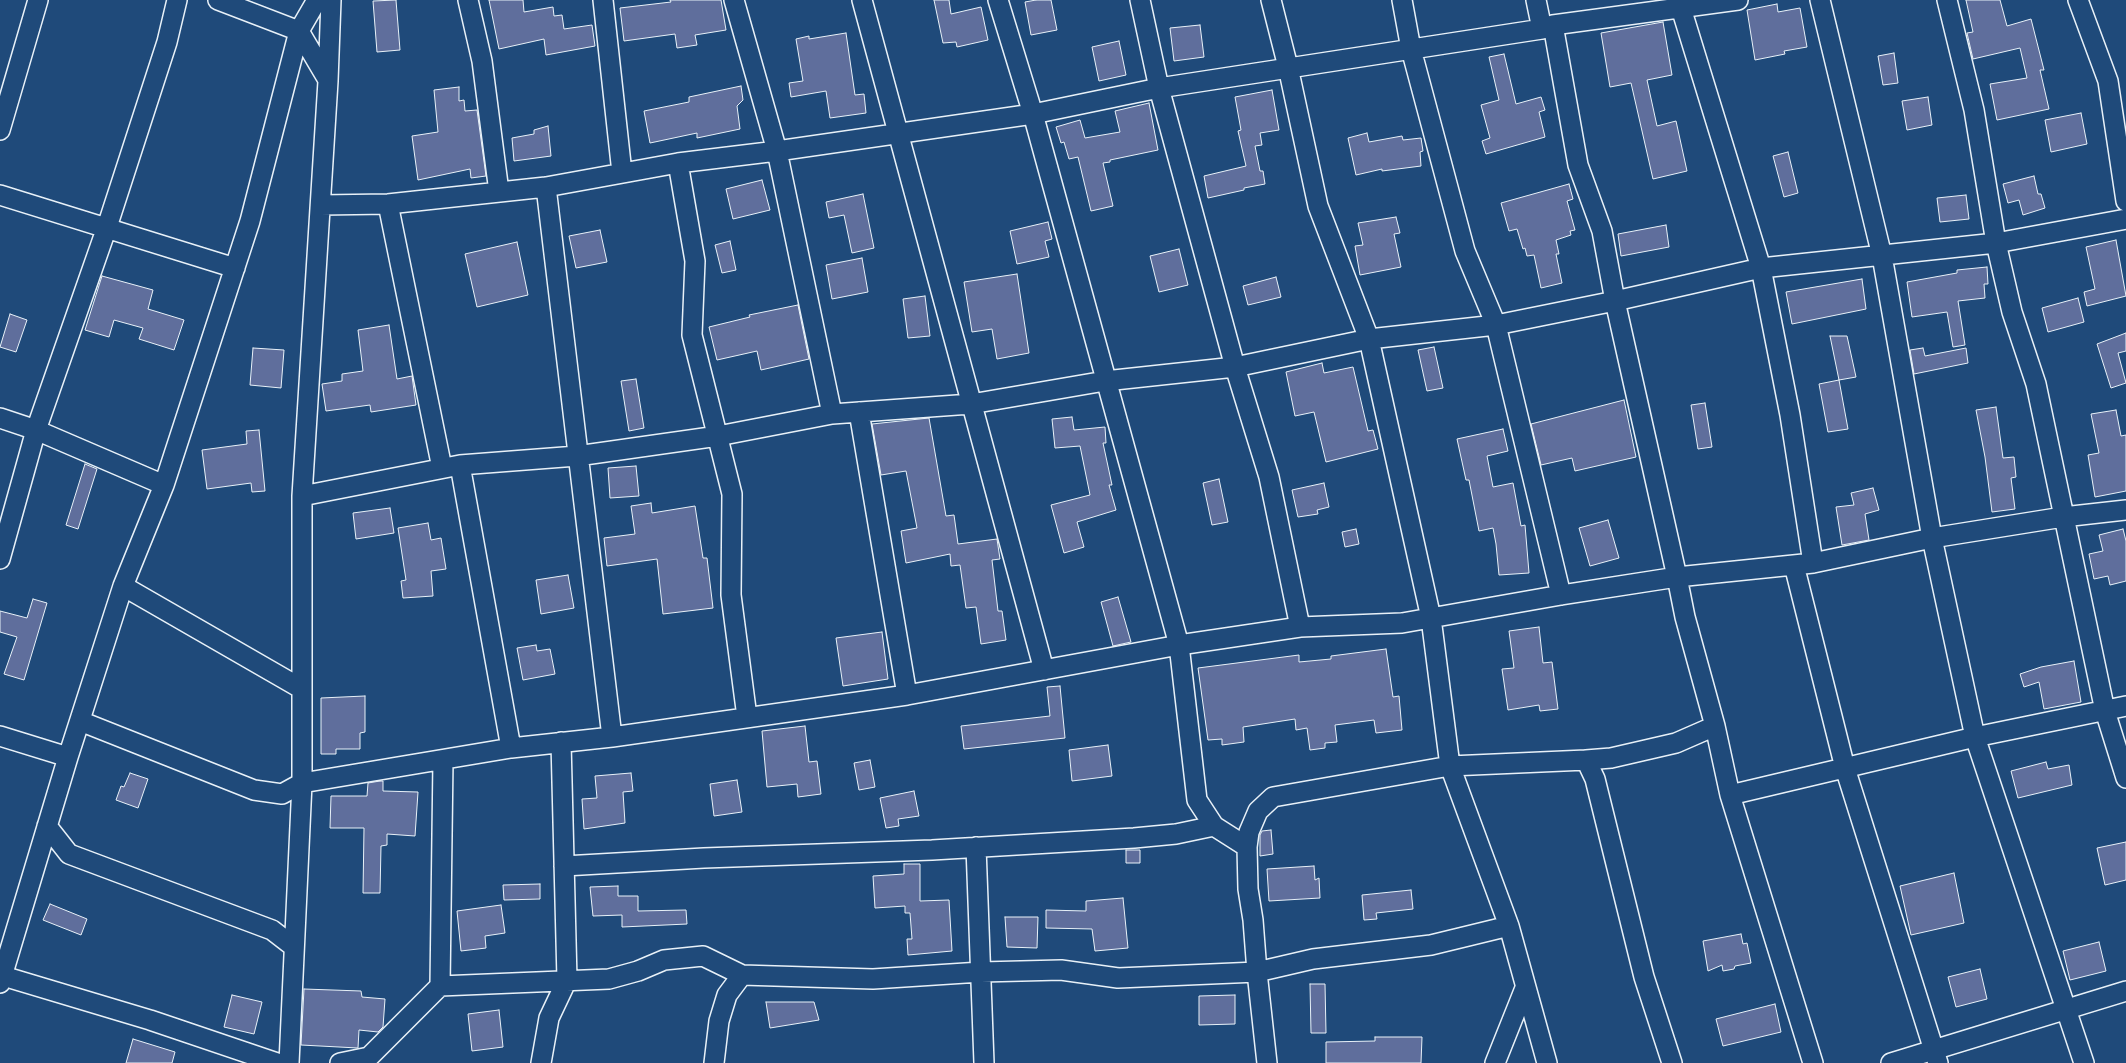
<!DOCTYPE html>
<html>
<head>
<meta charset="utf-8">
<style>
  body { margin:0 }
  canvas { display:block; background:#1f4a7a }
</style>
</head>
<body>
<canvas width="2126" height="1063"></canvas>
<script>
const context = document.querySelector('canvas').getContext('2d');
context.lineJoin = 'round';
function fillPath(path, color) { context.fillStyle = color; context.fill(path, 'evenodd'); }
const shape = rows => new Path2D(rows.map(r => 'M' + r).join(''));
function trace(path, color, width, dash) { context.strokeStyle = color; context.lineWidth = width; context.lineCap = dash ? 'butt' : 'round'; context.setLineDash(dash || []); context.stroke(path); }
const building = shape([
  [396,0,400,50,377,52,373,1,396,0],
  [489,0,523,0,524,12,553,7,554,16,562,15,564,29,592,25,595,46,546,55,544,39,499,49,489,0],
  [670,0,721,0,726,30,695,35,697,45,677,48,675,34,624,41,620,8,671,2,670,0],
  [934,0,949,0,951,14,981,7,988,40,957,47,956,42,943,43,934,0],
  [1036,0,1051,0,1057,30,1031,35,1025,2,1036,0],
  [1966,0,2000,0,2007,26,2031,19,2044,70,2040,70,2049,109,1997,120,1990,84,2027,78,2020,48,1973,59,1967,33,1973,32,1966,0],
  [1777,4,1778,12,1800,8,1807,47,1784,51,1785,54,1755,60,1747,10,1777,4],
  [1663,22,1672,75,1647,80,1657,126,1676,121,1687,171,1653,179,1631,83,1610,87,1601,33,1663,22],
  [1200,25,1204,57,1174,61,1170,28,1200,25],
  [846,33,855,95,864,94,866,113,830,118,826,91,791,97,789,83,803,81,796,39,809,36,809,39,846,33],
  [1119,41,1126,75,1099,81,1092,47,1119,41],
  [1894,53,1898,83,1883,85,1878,56,1894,53],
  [1504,54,1516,104,1541,97,1545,110,1539,112,1545,137,1486,154,1482,141,1490,138,1481,105,1499,100,1489,57,1504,54],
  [741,86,743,100,737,106,740,129,697,138,697,133,650,143,644,111,689,102,689,97,741,86],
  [459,87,459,101,464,100,465,111,477,110,486,176,471,178,470,169,418,180,412,136,438,132,434,90,459,87],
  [1272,90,1279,130,1260,133,1262,145,1255,146,1260,171,1263,171,1265,184,1244,188,1244,190,1208,198,1204,176,1246,166,1238,131,1241,130,1235,97,1272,90],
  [1928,97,1932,125,1907,130,1902,101,1928,97],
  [1149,103,1158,150,1110,160,1110,162,1103,163,1113,206,1091,211,1078,157,1069,159,1064,142,1061,143,1056,127,1080,120,1085,138,1120,132,1115,111,1149,103],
  [2081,113,2087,144,2051,152,2045,120,2081,113],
  [548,126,551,156,514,161,512,138,534,134,534,130,548,126],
  [1367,133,1369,142,1402,136,1403,140,1421,138,1423,151,1420,152,1421,166,1382,171,1382,169,1356,175,1348,138,1367,133],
  [1788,152,1798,193,1784,197,1773,156,1788,152],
  [2034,176,2038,194,2041,194,2045,208,2023,215,2019,200,2008,203,2003,184,2034,176],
  [762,180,770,210,733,219,726,189,762,180],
  [1569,184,1573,199,1567,201,1575,230,1570,231,1571,235,1556,240,1559,254,1556,254,1562,283,1541,288,1534,255,1527,256,1525,248,1523,249,1517,229,1509,231,1501,203,1569,184],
  [863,194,874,248,852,253,844,215,829,218,826,202,863,194],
  [1966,195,1969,219,1940,222,1937,198,1966,195],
  [1396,217,1400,233,1394,234,1401,267,1360,275,1355,246,1363,245,1358,223,1396,217],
  [1048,222,1052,239,1045,241,1049,257,1017,264,1010,231,1048,222],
  [1666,225,1669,247,1621,256,1618,234,1666,225],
  [600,230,607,262,576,268,569,236,600,230],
  [2116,240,2126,296,2087,306,2084,292,2095,289,2086,247,2116,240],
  [730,241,736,270,722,273,715,245,730,241],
  [517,242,528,295,477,307,465,254,517,242],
  [1179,249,1188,285,1159,292,1150,256,1179,249],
  [862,258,868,292,832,299,826,265,862,258],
  [1987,267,1988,284,1984,284,1985,298,1958,301,1965,345,1953,347,1947,312,1912,317,1907,282,1957,273,1957,270,1987,267],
  [1017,274,1029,353,997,359,992,329,972,332,964,282,1017,274],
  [102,276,153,290,148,309,184,320,174,350,139,339,143,328,114,320,109,337,85,330,102,276],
  [1276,277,1281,297,1248,305,1243,286,1276,277],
  [1862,279,1866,309,1792,324,1786,292,1862,279],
  [925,296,930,336,908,338,903,299,925,296],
  [2078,298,2084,322,2048,332,2042,308,2078,298],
  [798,305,809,359,761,370,757,351,717,360,709,327,750,317,749,315,798,305],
  [10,314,27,320,16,352,0,347,10,314],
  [389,325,397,379,412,376,416,405,371,412,370,405,326,411,322,384,342,381,342,374,363,371,358,330,389,325],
  [2126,333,2126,351,2118,353,2126,383,2111,388,2097,344,2126,333],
  [1830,336,1847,336,1856,377,1839,380,1830,336],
  [1434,347,1443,388,1427,391,1418,350,1434,347],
  [253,348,284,350,281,388,250,385,253,348],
  [1923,348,1925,356,1966,348,1968,363,1914,374,1910,350,1923,348],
  [1322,363,1324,373,1353,367,1368,431,1373,430,1378,449,1326,462,1314,412,1295,416,1286,372,1322,363],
  [636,379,644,428,629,431,621,381,636,379],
  [1839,380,1848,429,1828,432,1819,384,1839,380],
  [1624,400,1636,457,1575,471,1572,458,1541,465,1531,424,1624,400],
  [1705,403,1712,447,1698,449,1691,405,1705,403],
  [1996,407,2003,458,2014,457,2016,477,2011,478,2015,509,1992,512,1985,457,1976,410,1996,407],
  [2116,410,2121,436,2126,435,2126,491,2095,497,2088,455,2099,453,2091,414,2116,410],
  [1072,417,1074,430,1105,427,1106,443,1103,443,1112,485,1109,485,1116,510,1077,522,1084,547,1064,553,1051,505,1090,495,1080,446,1055,448,1052,419,1072,417],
  [929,418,946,516,954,515,958,544,997,539,1000,559,992,560,998,611,1002,611,1006,640,981,644,976,607,966,608,960,565,951,566,950,554,906,563,901,531,917,528,906,471,881,475,872,424,929,418],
  [1503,429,1508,451,1487,456,1493,487,1513,483,1521,526,1525,525,1529,573,1499,575,1496,544,1493,528,1479,531,1469,480,1466,480,1457,439,1503,429],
  [259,430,265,491,252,492,251,483,207,489,202,450,247,444,246,431,259,430],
  [85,464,97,469,78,529,66,525,85,464],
  [636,466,639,496,610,498,608,468,636,466],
  [1219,479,1228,522,1212,525,1203,483,1219,479],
  [1324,483,1329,507,1317,510,1318,514,1298,517,1292,490,1324,483],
  [1873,488,1879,510,1865,514,1869,540,1842,545,1836,507,1854,505,1851,493,1873,488],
  [651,503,652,513,695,506,703,558,707,558,713,608,663,614,657,559,607,566,604,538,635,534,631,506,651,503],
  [390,508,394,533,356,539,353,513,390,508],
  [1608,520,1619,558,1590,566,1579,528,1608,520],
  [428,523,431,540,441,538,446,569,431,571,433,596,403,598,401,581,406,580,398,528,428,523],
  [1356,529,1359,544,1345,547,1342,532,1356,529],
  [2123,529,2126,541,2126,581,2110,585,2108,576,2094,579,2089,554,2103,551,2099,535,2123,529],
  [568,575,574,608,541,614,536,580,568,575],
  [1118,597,1131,642,1113,646,1101,602,1118,597],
  [33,599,47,603,24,680,4,674,17,637,0,632,0,611,27,618,33,599],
  [1539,627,1543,663,1552,662,1558,709,1540,711,1539,705,1508,710,1502,669,1514,668,1509,631,1539,627],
  [882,632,888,679,843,686,836,638,882,632],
  [536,645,537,651,550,649,555,674,523,680,517,648,536,645],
  [1386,649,1393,697,1399,696,1402,730,1376,733,1374,720,1335,725,1337,742,1325,743,1325,748,1310,750,1307,728,1296,730,1295,719,1243,727,1244,742,1222,745,1222,739,1208,740,1198,668,1299,655,1299,662,1331,659,1331,656,1386,649],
  [2074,661,2081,702,2044,709,2039,682,2024,687,2020,674,2041,667,2074,661],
  [1060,686,1065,738,964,749,961,726,1050,716,1047,687,1060,686],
  [365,696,365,732,360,733,360,749,336,749,336,754,321,754,321,698,365,696],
  [805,726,809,762,817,761,821,794,798,797,797,784,767,787,762,731,805,726],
  [1108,745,1112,776,1072,781,1069,750,1108,745],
  [870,760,875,787,859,790,854,763,870,760],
  [2046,762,2048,769,2069,765,2072,785,2018,798,2011,771,2046,762],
  [130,773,148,779,138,808,116,800,121,786,124,787,130,773],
  [631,773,633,791,623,792,625,823,584,829,582,799,597,798,595,776,631,773],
  [737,780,742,812,714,816,710,784,737,780],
  [380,781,383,781,383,791,418,792,415,836,387,834,387,845,381,846,380,893,363,893,364,828,330,828,331,796,367,796,368,783,380,781],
  [914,791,919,816,898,819,899,826,886,828,880,798,914,791],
  [1271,830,1273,854,1260,856,1260,835,1262,831,1271,830],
  [2126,842,2126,880,2105,885,2097,848,2126,842],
  [1126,850,1140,850,1140,863,1126,863,1126,850],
  [904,864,920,864,920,901,949,900,952,951,908,955,907,939,912,939,910,913,905,913,905,906,875,908,873,876,904,874,904,864],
  [1314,866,1315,880,1319,878,1320,898,1269,901,1267,869,1314,866],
  [1954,873,1964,923,1911,935,1900,886,1954,873],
  [540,884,540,899,504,900,503,885,540,884],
  [618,886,618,896,638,896,638,911,686,910,687,924,622,927,622,915,593,916,590,887,618,886],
  [1411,890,1413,909,1376,913,1377,919,1364,920,1362,895,1411,890],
  [1123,898,1128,948,1095,951,1092,929,1046,928,1046,910,1086,911,1086,901,1123,898],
  [50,904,87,919,81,935,43,920,50,904],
  [501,905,505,933,485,936,486,948,461,951,457,911,501,905],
  [1005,917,1038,917,1037,948,1007,947,1005,917],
  [1741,934,1743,944,1747,943,1751,963,1735,966,1734,969,1723,971,1722,965,1708,971,1703,941,1741,934],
  [2099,942,2106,971,2070,980,2063,951,2099,942],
  [1980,969,1987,999,1956,1007,1948,977,1980,969],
  [1310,984,1325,984,1326,1033,1311,1033,1310,984],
  [304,989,361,991,362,997,385,999,383,1027,378,1032,359,1030,358,1048,301,1045,304,989],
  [232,995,262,1002,254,1034,224,1027,232,995],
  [1235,995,1235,1024,1199,1025,1199,996,1235,995],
  [766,1002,814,1002,819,1020,770,1028,766,1002],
  [1775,1004,1781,1032,1723,1046,1716,1019,1775,1004],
  [499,1010,503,1047,472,1051,468,1014,499,1010],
  [1375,1037,1422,1037,1421,1063,1326,1063,1326,1042,1375,1041,1375,1037],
  [133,1039,175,1052,172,1063,126,1063,133,1039]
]);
const minor = shape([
  [218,0,299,31,328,80],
  [468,0,482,61,499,192],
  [603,0,622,173],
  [734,0,777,151,832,414],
  [862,0,1044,670],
  [998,0,1033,114,1179,645,1197,800,1214,826],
  [1140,0,1159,88,1235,367,1269,477,1300,627],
  [1271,0,1288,67,1318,206,1369,339,1431,618,1450,766,1509,926,1547,1063],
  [1402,0,1411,49,1465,251,1496,325,1561,595],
  [1536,0,1542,29],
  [1820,0,1882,256,1932,538,1975,737,2084,1063],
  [1947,0,1974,110,1996,243,2012,312,2036,384,2105,711,2126,778],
  [2078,0,2108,81,2126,201],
  [1681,8,1761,268,1790,415,1813,563],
  [0,130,38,0],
  [678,163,695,261,692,335,732,494,731,595,747,717],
  [546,187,612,737,907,695,1179,645,1300,627,1402,623,1561,595,1677,577,1615,301,1602,231,1578,165,1553,25],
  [0,195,235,268],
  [388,204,442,468],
  [321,205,388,204,546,187,678,163,777,151,1033,114,1159,88,1542,29,1553,25,1738,0],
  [859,412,907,695],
  [0,418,36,430,164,485],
  [460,465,511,748],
  [302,496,460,465,577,456,718,436,832,414,971,404,1105,381,1235,367,1369,339,1496,325,1615,301,1761,268,1996,243,2126,219],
  [0,559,36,430,107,227,167,42,177,0],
  [1794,565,1845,768,1938,1063],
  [123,586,302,689],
  [80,721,254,790,282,794,302,783,511,748,612,737],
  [0,736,68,757],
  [1730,795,1975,737,2126,706],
  [47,826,69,854,272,930,294,947],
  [976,847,984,1063],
  [1247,847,1248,889,1253,920,1257,972,1313,959,1431,945,1509,926],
  [564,866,704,858,932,850,1134,838,1176,834,1214,826,1247,847,1249,832,1258,811,1273,797,1450,766,1586,760],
  [3,976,150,1020,277,1063],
  [0,983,68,757,123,586,164,485,250,221,299,31,317,0],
  [440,986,443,760],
  [289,1063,302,783,302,496,328,81,331,0],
  [340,1063,369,1057,440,986,609,979,638,971,664,960,703,956,742,975,873,979,981,972,1061,970,1118,978,1257,972,1267,1063],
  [541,1063,549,1018,567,980,561,742],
  [714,1063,719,1021,727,995,742,975],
  [1495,1063,1525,988],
  [1672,1063,1644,977,1595,779,1586,760,1611,758,1676,743,1715,726],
  [1813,1063,1730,795,1715,726,1685,617,1677,577,1813,563,1932,538,2063,517,2126,510],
  [1891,1063,2126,991]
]);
fillPath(building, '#5f6e9c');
trace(building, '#e8f1f8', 1);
trace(minor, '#e8f1f8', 22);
trace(minor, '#1f4a7a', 19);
</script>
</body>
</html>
